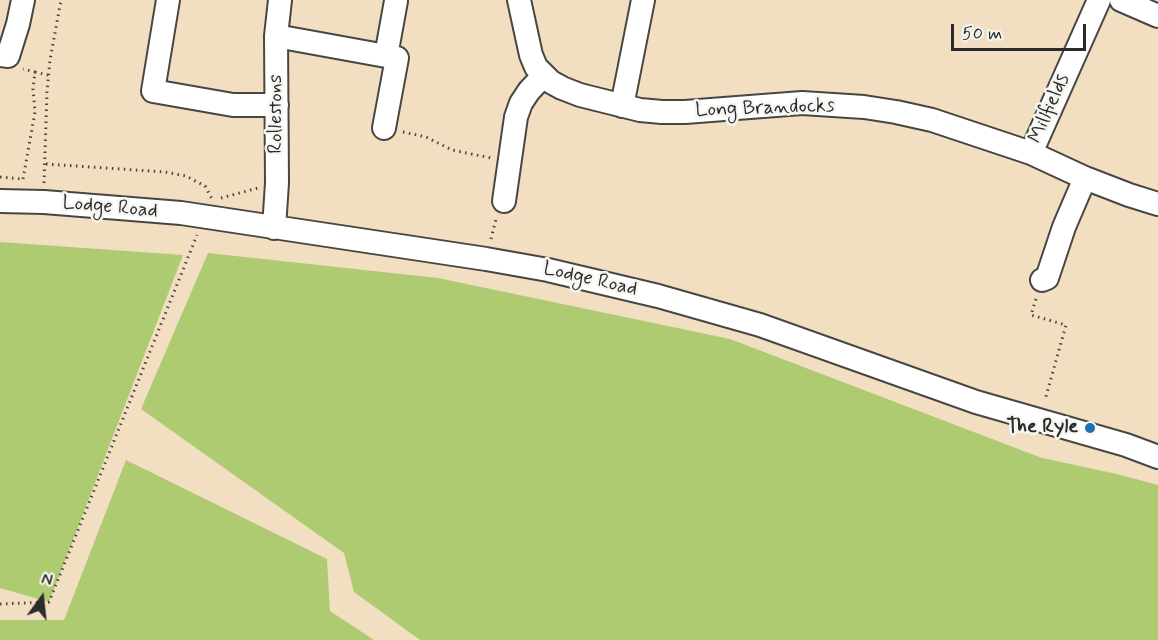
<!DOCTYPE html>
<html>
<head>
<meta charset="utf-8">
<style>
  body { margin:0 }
  #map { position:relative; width:1158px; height:640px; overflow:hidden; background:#f2dfc2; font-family:Mynerve,sans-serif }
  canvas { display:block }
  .north { position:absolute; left:12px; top:568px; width:60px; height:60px; -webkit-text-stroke:4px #f6f6f2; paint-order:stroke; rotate:15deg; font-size:16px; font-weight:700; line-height:24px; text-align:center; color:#2b2b2b }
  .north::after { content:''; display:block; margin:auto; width:21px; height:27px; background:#2b2b2b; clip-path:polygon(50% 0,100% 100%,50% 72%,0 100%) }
  .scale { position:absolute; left:951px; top:24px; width:135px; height:27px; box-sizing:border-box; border:3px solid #2b2b2b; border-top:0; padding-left:8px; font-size:18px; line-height:21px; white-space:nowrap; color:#2b2b2b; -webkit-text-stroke:4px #f6f6f2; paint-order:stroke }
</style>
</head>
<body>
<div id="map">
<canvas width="1158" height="640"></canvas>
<div class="north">N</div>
<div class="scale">50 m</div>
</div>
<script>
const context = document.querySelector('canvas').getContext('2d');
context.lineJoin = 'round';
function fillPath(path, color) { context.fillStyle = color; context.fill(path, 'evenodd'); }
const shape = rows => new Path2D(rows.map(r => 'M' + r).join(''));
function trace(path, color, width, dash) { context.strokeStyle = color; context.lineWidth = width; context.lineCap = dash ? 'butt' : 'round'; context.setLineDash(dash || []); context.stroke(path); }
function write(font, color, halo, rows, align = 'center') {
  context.font = font + ' Mynerve,sans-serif'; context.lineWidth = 5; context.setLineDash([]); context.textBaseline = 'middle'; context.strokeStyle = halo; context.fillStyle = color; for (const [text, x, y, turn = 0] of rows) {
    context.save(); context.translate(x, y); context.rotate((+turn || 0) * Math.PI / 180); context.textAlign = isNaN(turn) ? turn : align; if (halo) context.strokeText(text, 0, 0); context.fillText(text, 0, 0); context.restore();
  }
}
const green = shape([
  [0,242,183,255,49,602,0,588],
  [208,253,438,278,730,339,1042,458,1117,474,1158,485,1158,640,420,640,354,592,344,553,141,409],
  [126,460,327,559,330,611,374,640,0,640,0,620,64,620]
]);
const path = shape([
  [35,72,48,75],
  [403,132,426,137,452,150,491,158],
  [46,164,165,172,186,176,205,186,212,199],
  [0,177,22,179],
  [23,179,35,112,33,89,35,72,23,69],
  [44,183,47,92,50,60,61,0],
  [221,198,258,188],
  [491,239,496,219],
  [1036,299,1031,315,1066,325,1045,400],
  [0,604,49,602,197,235]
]);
const minor = shape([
  [168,0,153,91,233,105,277,105],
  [519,0,531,55,536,67,551,82,562,88,580,95,640,110,662,112,685,112,802,103,864,107,896,112,932,120,1031,153,1085,178,1129,195,1158,204],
  [1121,0,1158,16],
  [276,36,397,58,384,128],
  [0,55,8,56,18,24,23,0],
  [386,56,396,1],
  [622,106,643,0],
  [1031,153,1099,0],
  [0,201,44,202,181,213,486,259,548,270,658,296,760,325,976,402,1126,445,1158,457],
  [504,201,516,117,521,103,529,91,544,75],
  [274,228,277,183,276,36,280,0],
  [1042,280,1047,278,1064,227,1085,178]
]);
const markers = [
  [1090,428,6,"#1f6fb2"]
];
const streetNames = [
  ["Long Brandocks",765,109,-2],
  ["Millfields",1050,109,-66],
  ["Rollestons",277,114,-90],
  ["Lodge Road",110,208,5],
  ["Lodge Road",590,280,13]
];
const poiNames = [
  ["The Ryle",1078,428]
];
fillPath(green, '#aecb72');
trace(minor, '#494642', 26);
trace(path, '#494642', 3, [1.5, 4.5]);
trace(minor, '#fff', 22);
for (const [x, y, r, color] of markers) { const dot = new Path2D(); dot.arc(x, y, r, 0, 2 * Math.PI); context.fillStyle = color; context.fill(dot); trace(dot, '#f6f6f2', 2); }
write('20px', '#2b2b2b', '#f6f6f2', streetNames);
write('bold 20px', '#2b2b2b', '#f6f6f2', poiNames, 'right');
</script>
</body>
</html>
